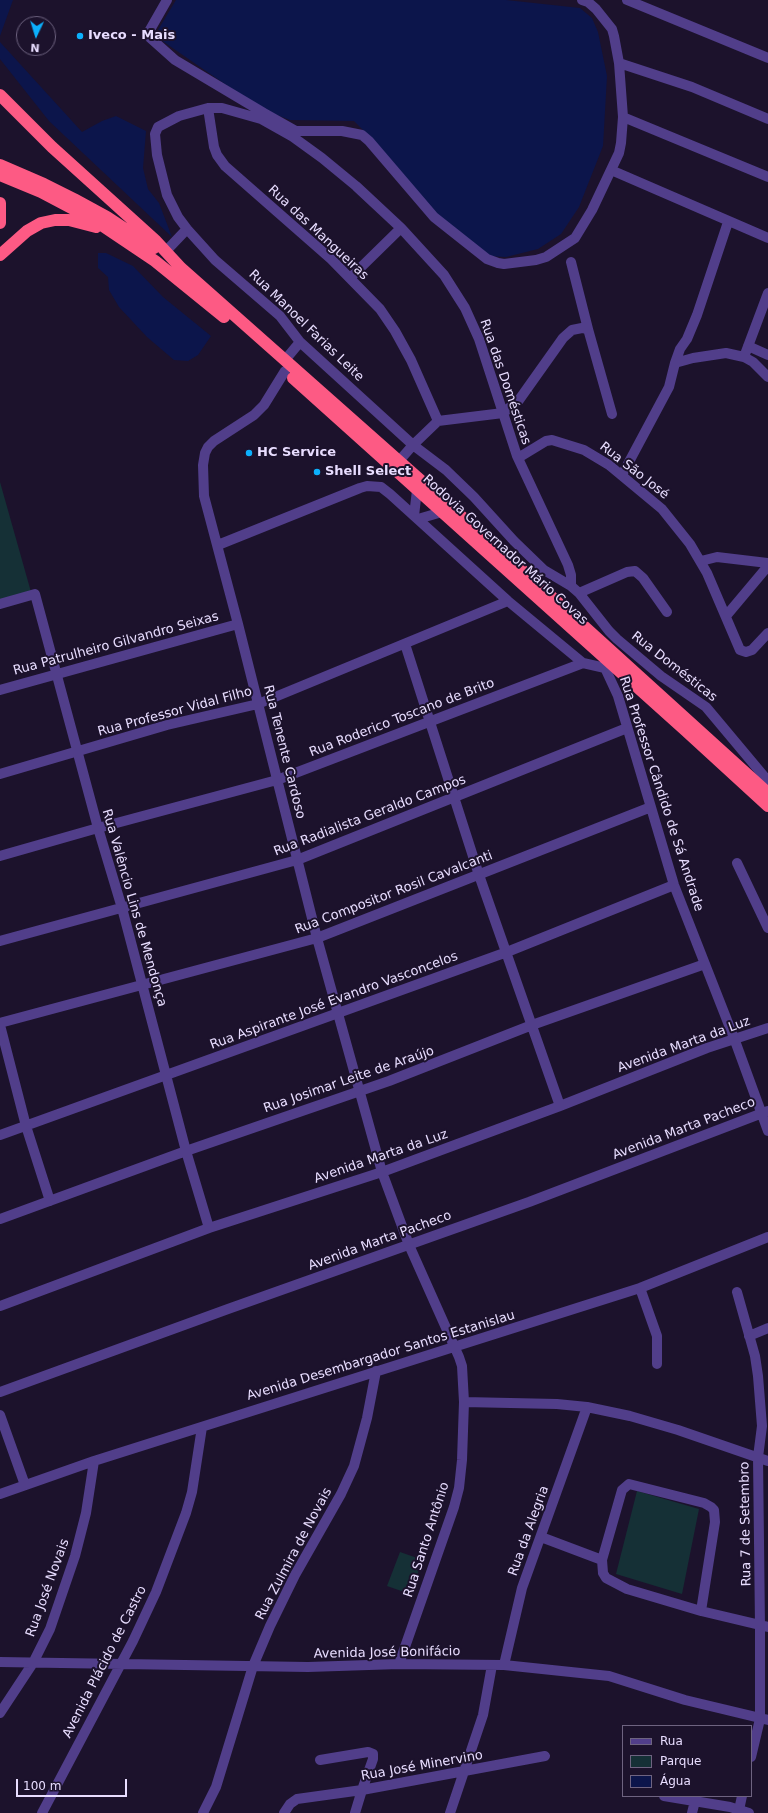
<!DOCTYPE html>
<html>
<head>
<meta charset="utf-8">
<style>
  body { margin:0 }
  #map { position:relative; width:768px; height:1813px; overflow:hidden; background:#1c122c; font-family:"DejaVu Sans",sans-serif }
  canvas { display:block }
  .legend { position:absolute; left:622px; top:1725px; width:130px; height:72px; box-sizing:border-box; background:#1c122c; border:1px solid #6e6380; margin:0; padding:5px 7px; list-style:none; font-size:12px; color:#e8ddff }
  .legend li { display:flex; align-items:center; gap:8px; height:20px }
  .legend b { width:20px; border:1px solid #6e6380 }
  .north { position:absolute; left:16px; top:16px; width:40px; height:40px; box-sizing:border-box; background:#1c122c; border:1px solid #6e6380; border-radius:50%; rotate:184deg; font-size:11px; font-weight:700; line-height:16px; text-align:center; color:#e8ddff }
  .north::after { content:''; display:block; margin:auto; width:14px; height:18px; background:#0cb0fc; clip-path:polygon(50% 0,100% 100%,50% 72%,0 100%) }
  .scale { position:absolute; left:16px; top:1779px; width:111px; height:18px; box-sizing:border-box; border:2px solid #e8ddff; border-top:0; padding-left:5px; font-size:12px; line-height:14px; white-space:nowrap; color:#e8ddff; -webkit-text-stroke:3px #1c122c; paint-order:stroke }
</style>
</head>
<body>
<div id="map">
<canvas width="768" height="1813"></canvas>
<ul class="legend">
<li><b style="height:5px;background:#513e8a"></b>Rua</li>
<li><b style="height:11px;background:#153036"></b>Parque</li>
<li><b style="height:11px;background:#0c154b"></b>Água</li>
</ul>
<div class="north">N</div>
<div class="scale">100 m</div>
</div>
<script>
const context = document.querySelector('canvas').getContext('2d');
context.lineJoin = 'round';
function fillPath(path, color) { context.fillStyle = color; context.fill(path, 'evenodd'); }
const shape = rows => new Path2D(rows.map(r => 'M' + r).join(''));
function trace(path, color, width, dash) { context.strokeStyle = color; context.lineWidth = width; context.lineCap = dash ? 'butt' : 'round'; context.setLineDash(dash || []); context.stroke(path); }
function write(font, color, halo, rows, align = 'center') {
  context.font = font + ' "DejaVu Sans",sans-serif'; context.lineWidth = 4; context.setLineDash([]); context.textBaseline = 'middle'; context.strokeStyle = halo; context.fillStyle = color; for (const [text, x, y, turn = 0] of rows) {
    context.save(); context.translate(x, y); context.rotate((+turn || 0) * Math.PI / 180); context.textAlign = isNaN(turn) ? turn : align; if (halo) context.strokeText(text, 0, 0); context.fillText(text, 0, 0); context.restore();
  }
}
const green = shape([
  [0,482,31,592,0,601],
  [637,1491,699,1509,682,1594,616,1574],
  [400,1552,423,1560,410,1594,387,1586]
]);
const water = shape([
  [0,0,13,0,0,36],
  [176,0,506,0,580,8,592,18,598,32,607,76,603,146,579,207,561,234,538,249,506,257,486,256,440,222,375,142,354,121,290,120,261,109,161,40,158,30],
  [0,42,82,132,102,121,116,116,146,131,143,168,148,189,159,203,172,237,49,121,0,59],
  [98,253,106,253,133,266,163,297,211,336,198,355,188,361,174,360,147,337,119,307,109,290,108,277,98,268]
]);
const minor = shape([
  [167,0,147,35,175,60,264,113,296,131,342,131,362,135,369,141,434,217,487,259,498,263,504,264,536,260,546,257,575,238,592,210,619,153,621,143,623,117,619,63,614,36,612,29,596,9,588,2,582,0],
  [627,0,768,58],
  [619,63,692,87,768,119],
  [208,108,214,147,217,155,225,166,331,259,380,309,395,331,411,360,438,421],
  [623,117,768,177],
  [611,170,768,238],
  [166,251,187,229],
  [571,262,588,329],
  [350,278,401,228],
  [748,346,768,355],
  [744,357,768,293],
  [285,360,300,342],
  [675,363,680,349,687,339,697,315,728,222],
  [285,371,264,405,254,415,214,441,208,447,205,453,203,465,204,496,238,624,317,938,382,1172,409,1245,459,1357,462,1366,464,1402,462,1460,459,1488,454,1507,399,1664],
  [503,413,519,400,563,338,572,330,582,328,588,329,612,414],
  [518,458,546,441,552,440,584,450,609,465,662,509,690,544,707,573,740,650,746,652,752,650,768,633],
  [399,461,413,445,438,421,503,413],
  [622,475,669,387,675,363,693,358,726,353,744,357,753,362,768,377],
  [414,516,417,490],
  [418,519,442,512],
  [218,545,360,488,367,486,381,487,390,494,508,601,583,663],
  [701,561,717,557,768,563],
  [571,586,571,575,568,565,517,456,479,339,465,308,444,275,401,228,356,186,322,158,293,137,261,119,222,108,208,108,179,116,158,127,155,134,157,155,167,195,178,217,187,229,215,260,280,316,300,342,413,445,446,470,474,497,514,541,544,570,571,586,579,593,609,631,617,639,661,676,706,707,768,781],
  [579,593,627,572,635,571,643,578,667,612],
  [0,604,35,594,98,828,122,908,186,1151,209,1228],
  [726,616,768,566],
  [405,644,479,875,560,1106],
  [605,668,618,696,674,885,734,1038,768,1131],
  [0,690,238,624],
  [0,774,167,725,258,704,508,601],
  [0,856,98,828,277,780,583,663,605,668],
  [737,863,768,928],
  [0,941,297,860,627,728],
  [0,1023,317,938,651,807],
  [0,1025,26,1126,50,1201],
  [0,1135,507,952,674,885],
  [0,1219,186,1151,389,1081,532,1025,705,964],
  [640,1288,657,1336,657,1364],
  [737,1292,755,1356,758,1376,762,1426,758,1457,760,1626,760,1719,751,1757],
  [0,1306,209,1228,382,1172,560,1106,707,1048,768,1028],
  [749,1336,768,1328],
  [0,1392,228,1309,529,1202,768,1111],
  [464,1402,557,1404,587,1407,630,1416,678,1430,768,1461],
  [0,1415,25,1485],
  [0,1494,94,1461,640,1288,768,1237],
  [541,1537,602,1560,603,1573,606,1578,627,1589,701,1611,768,1627],
  [602,1560,622,1490,629,1484,704,1503,711,1507,714,1510,715,1522,701,1611],
  [0,1662,308,1667,399,1664,504,1665,609,1676,685,1700,768,1720],
  [504,1665,522,1588,587,1407],
  [0,1713,33,1663,50,1629,75,1556,86,1513,94,1461],
  [320,1760,368,1752,373,1754,373,1759,362,1790,355,1813],
  [664,1796,730,1807,749,1813],
  [739,1810,742,1796],
  [42,1813,133,1641,156,1592,186,1513,192,1492,202,1427],
  [203,1813,216,1787,253,1666,270,1626,295,1575,341,1494,354,1466,367,1418,376,1371],
  [284,1813,290,1804,297,1799,362,1790,545,1756],
  [450,1813,483,1715,492,1665],
  [692,1813,695,1801]
]);
const highway = shape([
  [0,95,52,147,156,241,181,268,523,571,768,793],
  [0,165,44,184,74,199,107,217,154,248],
  [0,175,41,192,94,220,155,261,224,317],
  [0,203,0,223],
  [0,255,27,231,41,223,55,220,69,220,96,227],
  [293,378,685,730,768,806]
]);
const markers = [
  [80,36,4,"#0cb0fc"],
  [249,453,4,"#0cb0fc"],
  [317,472,4,"#0cb0fc"]
];
const poiNames = [
  ["Iveco - Mais",88,36],
  ["HC Service",257,453],
  ["Shell Select",325,472]
];
const streetNames = [
  ["Rua das Mangueiras",318,233,43],
  ["Rua Manoel Farias Leite",306,326,44],
  ["Rua das Domésticas",505,382,71],
  ["Rua São José",634,471,38],
  ["Rodovia Governador Mário Covas",505,550,42],
  ["Rua Patrulheiro Gilvandro Seixas",116,644,-15],
  ["Rua Domésticas",674,667,38],
  ["Rua Professor Vidal Filho",175,712,-15],
  ["Rua Roderico Toscano de Brito",402,718,-21],
  ["Rua Tenente Cardoso",284,752,76],
  ["Rua Professor Cândido de Sá Andrade",661,794,72],
  ["Rua Radialista Geraldo Campos",370,816,-21],
  ["Rua Compositor Rosil Cavalcanti",394,893,-21],
  ["Rua Valêncio Lins de Mendonça",134,908,74],
  ["Rua Aspirante José Evandro Vasconcelos",334,1001,-20],
  ["Avenida Marta da Luz",684,1045,-20],
  ["Rua Josimar Leite de Araújo",349,1080,-19],
  ["Avenida Marta Pacheco",684,1129,-21],
  ["Avenida Marta da Luz",381,1157,-19],
  ["Avenida Marta Pacheco",380,1241,-20],
  ["Avenida Desembargador Santos Estanislau",381,1356,-17],
  ["Rua 7 de Setembro",746,1524,-91],
  ["Rua da Alegria",529,1531,-70],
  ["Rua Santo Antônio",427,1540,-72],
  ["Rua Zulmira de Novais",294,1554,-62],
  ["Rua José Novais",48,1588,-70],
  ["Avenida José Bonifácio",387,1653,-1],
  ["Avenida Plácido de Castro",105,1662,-63],
  ["Rua José Minervino",422,1766,-10]
];
fillPath(green, '#153036');
fillPath(water, '#0c154b');
trace(minor, '#513e8a', 10);
trace(highway, '#fd5a84', 12);
for (const [x, y, r, color] of markers) { const dot = new Path2D(); dot.arc(x, y, r, 0, 2 * Math.PI); context.fillStyle = color; context.fill(dot); trace(dot, '#1c122c', 1.5); }
write('bold 13px', '#e8ddff', '#1c122c', poiNames, 'left');
write('13px', '#e8ddff', '#1c122c', streetNames);
</script>
</body>
</html>
